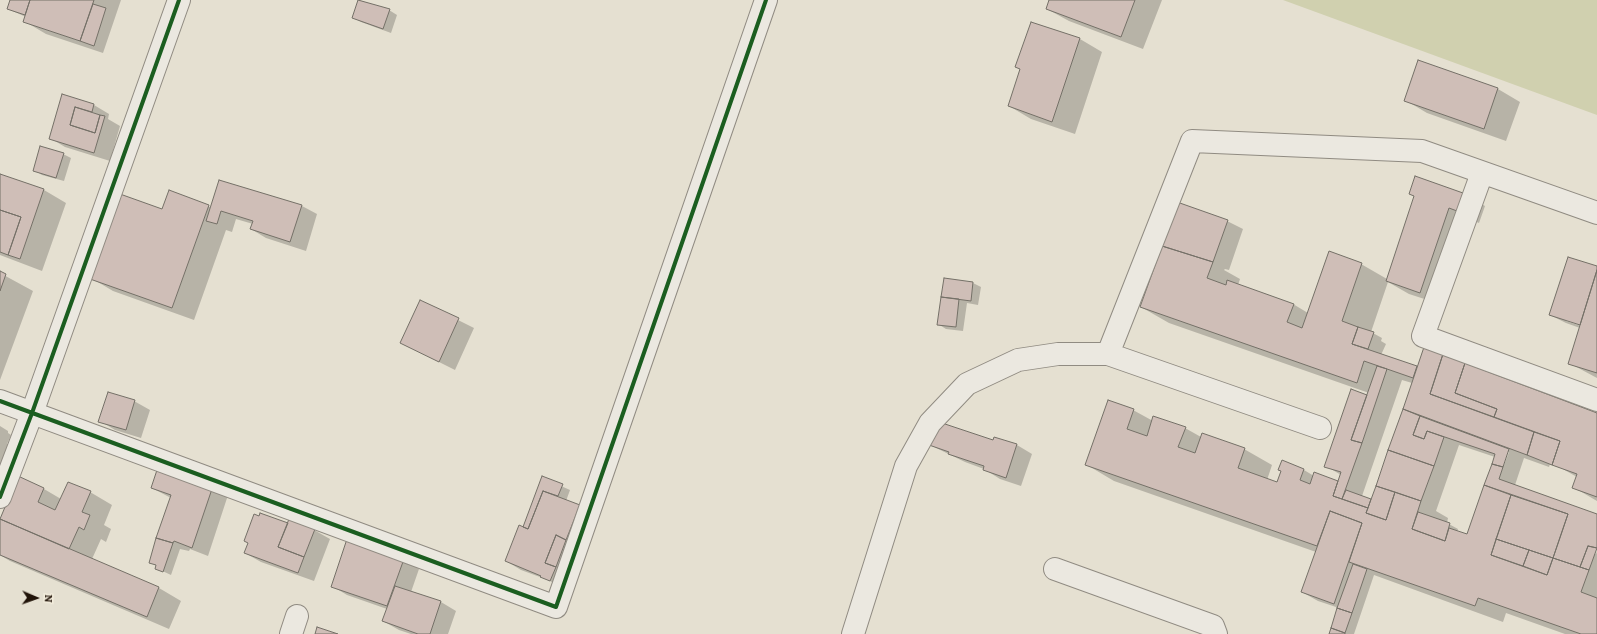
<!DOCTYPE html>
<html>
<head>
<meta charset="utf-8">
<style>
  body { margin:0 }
  #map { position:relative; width:1597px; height:634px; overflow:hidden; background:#e5e0d1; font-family:Alegreya,serif }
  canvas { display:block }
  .north { position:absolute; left:16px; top:578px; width:40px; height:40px; -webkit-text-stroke:3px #f3eddc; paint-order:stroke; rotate:92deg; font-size:11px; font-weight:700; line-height:16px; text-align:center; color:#201308 }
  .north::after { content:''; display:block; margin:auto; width:14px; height:18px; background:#201308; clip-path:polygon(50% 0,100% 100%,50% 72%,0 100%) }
</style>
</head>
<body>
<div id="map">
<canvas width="1597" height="634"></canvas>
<div class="north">N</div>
</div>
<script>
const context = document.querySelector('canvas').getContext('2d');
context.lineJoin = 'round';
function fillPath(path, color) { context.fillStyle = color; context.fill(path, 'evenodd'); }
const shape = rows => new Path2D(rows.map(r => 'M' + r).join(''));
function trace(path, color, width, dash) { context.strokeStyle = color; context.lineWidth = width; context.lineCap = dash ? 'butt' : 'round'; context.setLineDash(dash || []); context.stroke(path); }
const green = shape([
  [1283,0,1597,0,1597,115]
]);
const shadow = shape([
  [11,0,121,0,103,53,46,34,24,21,26,17,8,9],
  [359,0,389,10,397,15,391,33,361,22,354,18],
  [1050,0,1162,0,1143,49,1069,21,1047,9],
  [1031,23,1080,39,1102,52,1075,134,1031,119,1009,106,1021,69],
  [1418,61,1498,89,1520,102,1506,141,1427,113,1405,100],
  [63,96,94,105,109,114,108,119,120,126,110,161,65,147,50,138],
  [63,154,71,158,64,181,42,175,34,170],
  [0,175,44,190,66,203,42,271,0,255],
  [1463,193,1485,206,1479,223,1472,220,1443,305,1409,294,1388,282,1371,332,1382,338,1381,341,1386,344,1381,355,1418,367,1597,414,1597,501,1573,487,1577,477,1561,468,1550,464,1549,467,1524,458,1515,485,1597,515,1597,545,1594,553,1596,554,1597,551,1597,634,1565,634,1506,613,1503,622,1374,575,1354,634,1329,634,1339,608,1318,601,1302,592,1316,552,1114,481,1087,465,1133,410,1153,421,1185,428,1201,437,1244,449,1272,465,1267,480,1278,483,1282,471,1282,462,1304,470,1314,476,1338,482,1341,475,1326,466,1369,393,1169,323,1141,307,1227,221,1243,229,1229,270,1225,269,1224,270,1240,279,1238,285,1293,304,1308,313,1361,264,1387,279,1415,197,1410,194],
  [1402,380,1412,383,1372,500,1362,496],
  [1459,445,1495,457,1467,535,1457,532,1458,529,1447,523,1448,518,1436,511],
  [1507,452,1509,452,1504,465,1503,464],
  [1500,490,1516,496,1516,498,1500,492],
  [1551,560,1547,580,1545,579],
  [208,206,212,208,302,206,317,214,306,251,266,238,251,229,253,224,236,219,232,232,226,230,194,320,113,291,91,278,163,210],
  [1597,267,1597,378,1569,363,1580,328,1566,323,1550,315],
  [1566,319,1585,325,1584,327,1566,321],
  [0,273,33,291,0,380],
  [945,279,973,283,981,287,978,305,967,303,963,331,946,329,938,324],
  [420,301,474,328,455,370,401,343],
  [134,401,150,410,141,438,115,430,100,421],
  [0,426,8,431,8,433,11,435,7,444,15,449,0,487],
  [995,438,1017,445,1032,454,1021,486,1000,479,984,469,965,462,930,445,994,441],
  [543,478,570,490,566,501,580,506,557,585,548,580,521,570,506,561,523,528],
  [214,483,229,492,208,556,190,549,189,551,180,549,171,575,156,568,157,566,151,562,171,498,152,488],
  [44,489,61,499,90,492,112,505,104,525,111,529,106,542,101,539,92,559,159,588,181,601,169,629,10,561,0,555,0,520],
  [288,525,314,530,330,539,314,581,261,562,245,553,249,543],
  [347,541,411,564,419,569,411,592,441,602,456,611,448,634,411,634,399,630,383,621,387,609,347,595,332,586]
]);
const building = shape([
  [10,0,30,0,25,15,7,9,10,0],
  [30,0,94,0,80,41,23,22,30,0],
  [358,0,390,9,383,29,352,18,358,0],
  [1049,0,1135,0,1121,37,1046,9,1049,0],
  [93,4,106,8,94,46,80,41,93,4],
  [1031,22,1080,38,1052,122,1008,106,1020,69,1015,67,1031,22],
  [1418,60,1498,88,1484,129,1404,101,1418,60],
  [62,94,94,104,92,112,75,107,70,125,95,133,100,115,105,116,94,153,49,139,62,94],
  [75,107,100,115,95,133,70,125,75,107],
  [40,146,64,153,56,178,33,171,40,146],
  [0,174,44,189,20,259,8,255,21,217,0,210,0,174],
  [1415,176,1463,193,1457,211,1449,208,1420,293,1386,281,1414,196,1409,194,1415,176],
  [219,180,302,205,290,242,250,229,253,221,221,211,217,224,206,221,219,180],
  [169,190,209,205,172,308,90,279,120,194,162,209,169,190],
  [1177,202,1228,220,1213,262,1162,246,1177,202],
  [0,210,21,217,8,255,0,252,0,210],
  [1162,246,1213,262,1207,278,1226,285,1227,280,1294,304,1287,322,1302,328,1329,251,1362,263,1342,321,1358,327,1352,344,1417,366,1413,378,1364,361,1357,383,1140,307,1162,246],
  [1568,257,1597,266,1597,270,1580,325,1549,315,1568,257],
  [1597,270,1597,373,1568,364,1597,270],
  [0,271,6,274,0,291,0,271],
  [944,278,973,282,971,301,941,297,944,278],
  [941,297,959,299,956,327,937,325,941,297],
  [420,300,459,318,439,362,400,343,420,300],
  [1358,327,1374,332,1368,349,1352,344,1358,327],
  [1424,347,1443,354,1430,394,1534,432,1527,455,1403,409,1424,347],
  [1443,354,1465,363,1455,393,1497,409,1494,417,1430,394,1443,354],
  [1465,363,1597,413,1597,497,1572,488,1577,474,1552,465,1560,441,1494,417,1497,409,1455,393,1465,363],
  [1377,366,1387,369,1362,443,1351,440,1377,366],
  [1351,389,1367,395,1351,440,1362,443,1342,499,1333,496,1341,472,1324,467,1351,389],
  [108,392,135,400,126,430,98,422,108,392],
  [1108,400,1134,409,1127,429,1147,436,1153,416,1186,427,1178,447,1195,453,1202,433,1245,448,1238,468,1277,482,1281,471,1278,470,1282,460,1304,469,1300,480,1310,484,1314,472,1338,481,1333,496,1368,508,1366,513,1386,520,1395,492,1421,501,1412,529,1445,541,1449,528,1467,534,1484,485,1511,495,1491,555,1547,575,1553,558,1589,570,1581,592,1597,598,1597,634,1581,634,1478,598,1475,606,1349,562,1362,523,1330,511,1317,546,1085,465,1108,400],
  [1403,409,1420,416,1413,435,1424,439,1427,431,1444,437,1434,466,1388,450,1403,409],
  [1420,416,1509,449,1503,467,1492,464,1495,454,1427,431,1424,439,1413,435,1420,416],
  [942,423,993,440,994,437,1017,444,1006,478,983,470,984,466,948,454,949,452,929,445,942,423],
  [1534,432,1560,441,1552,465,1527,455,1534,432],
  [1388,450,1434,466,1421,501,1376,486,1388,450],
  [1492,464,1503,467,1499,479,1597,514,1597,548,1588,546,1580,567,1553,558,1568,514,1484,485,1492,464],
  [157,470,214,483,192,548,174,541,173,543,156,538,171,495,151,488,157,470],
  [18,476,44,488,38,502,55,510,68,482,91,491,82,512,90,515,84,530,79,527,69,549,0,519,18,476],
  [542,476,563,484,558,496,543,491,528,529,523,527,542,476],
  [1376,486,1395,492,1386,520,1366,513,1376,486],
  [1346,490,1371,499,1368,508,1342,499,1346,490],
  [543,491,580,505,566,540,556,535,545,563,556,567,550,581,540,577,541,576,505,561,519,525,528,529,543,491],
  [1511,495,1568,514,1553,558,1496,539,1511,495],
  [1330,511,1362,523,1334,604,1301,592,1330,511],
  [1418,512,1450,523,1445,541,1412,529,1418,512],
  [260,513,288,523,278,547,304,557,298,573,244,553,248,543,244,541,254,514,259,516,260,513],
  [0,519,159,587,147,617,0,555,0,519],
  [289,519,315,529,304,557,278,547,289,519],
  [556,535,566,540,556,567,545,563,556,535],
  [156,538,173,543,163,572,155,569,156,565,149,563,156,538],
  [347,539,404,559,387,606,331,587,347,539],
  [1496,539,1529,550,1523,566,1491,555,1496,539],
  [1588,546,1597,548,1589,570,1580,567,1588,546],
  [1529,550,1553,558,1547,575,1523,566,1529,550],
  [1353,564,1367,569,1352,613,1337,608,1353,564],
  [395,586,441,601,430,634,418,634,382,621,395,586],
  [1337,608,1352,613,1345,633,1331,628,1337,608],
  [317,627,338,634,315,634,317,627],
  [1331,628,1345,633,1345,634,1329,634,1331,628]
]);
const minor = shape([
  [1482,173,1423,336,1597,400],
  [1108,354,1192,141,1422,151,1597,213],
  [0,401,556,607,766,0],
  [0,497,32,413,179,0],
  [1055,569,1213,626,1216,634],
  [291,634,297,616],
  [853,634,906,466,930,423,967,384,1018,360,1058,354,1108,354,1320,428]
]);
const cycleway = shape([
  [0,401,556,607,766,0],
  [0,497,32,413,179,0]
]);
fillPath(green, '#d0d0af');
fillPath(shadow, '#0003');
fillPath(building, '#cfbeb7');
trace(building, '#747067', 1);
trace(minor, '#908b82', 24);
trace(minor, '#ebe8e0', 22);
trace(cycleway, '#1b5e20', 4);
</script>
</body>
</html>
